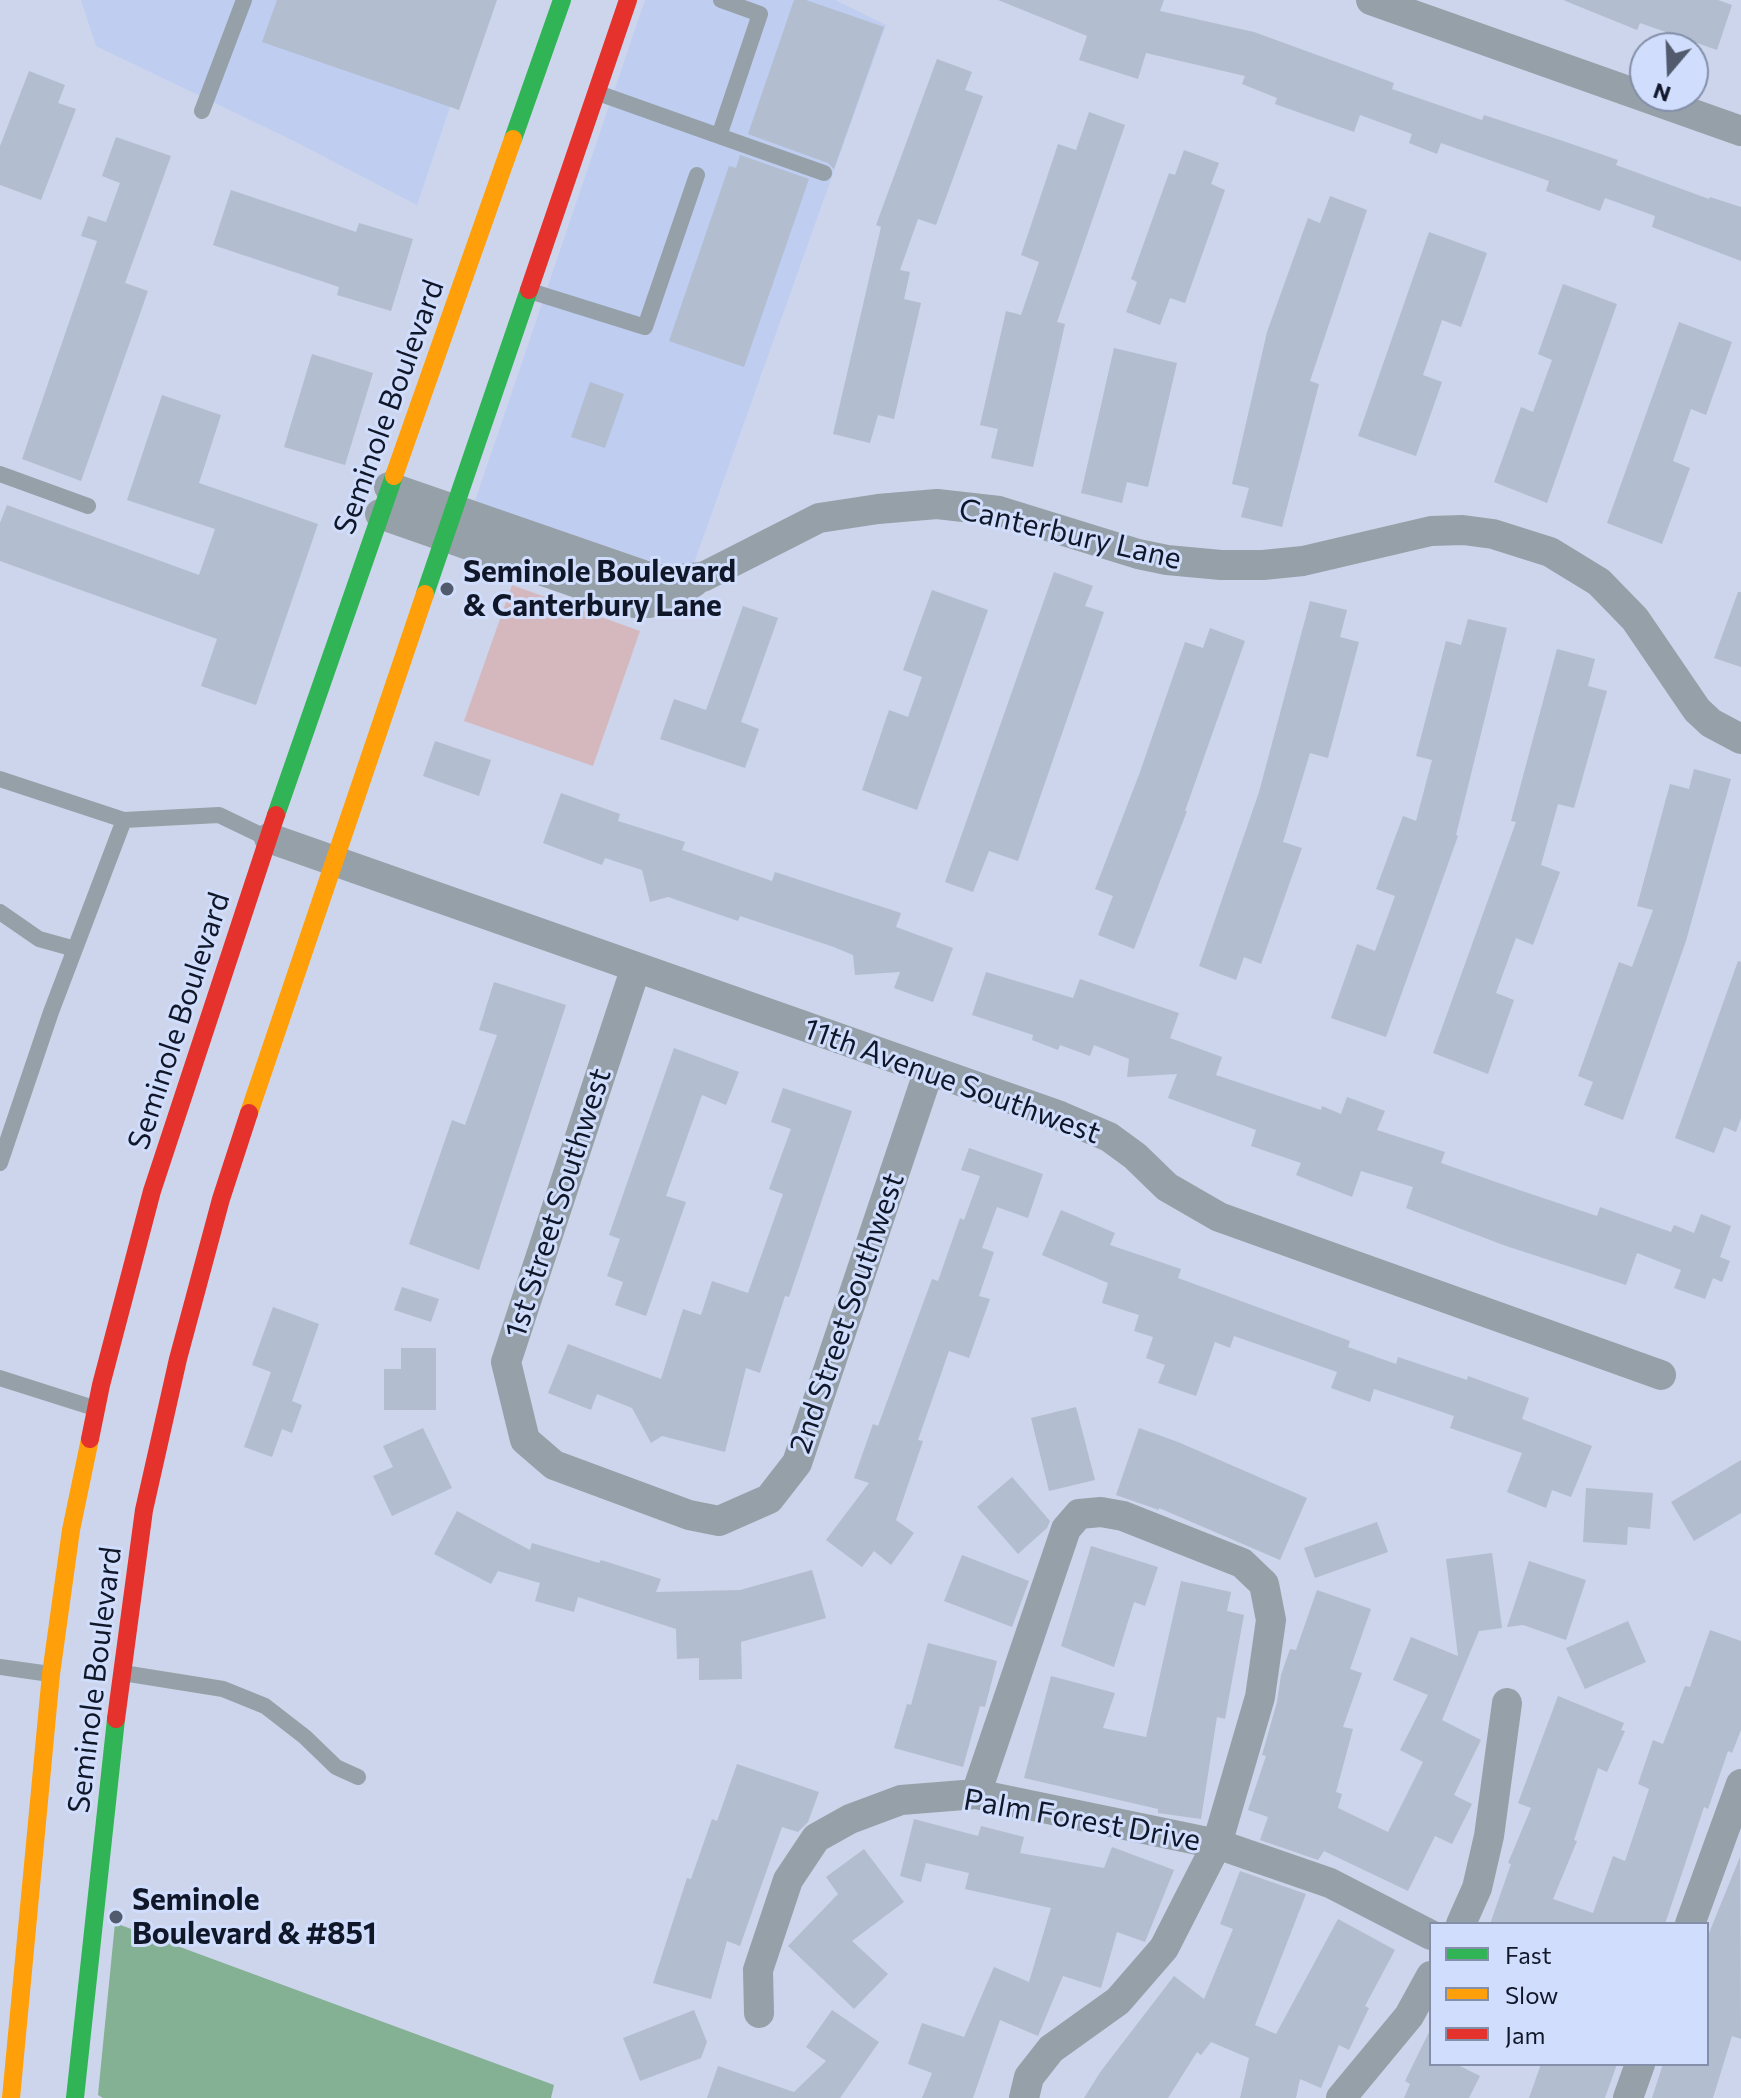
<!DOCTYPE html>
<html>
<head>
<meta charset="utf-8">
<style>
  body { margin:0 }
  #map { position:relative; width:1741px; height:2098px; overflow:hidden; background:#ccd5eb; font-family:Commissioner,sans-serif }
  canvas { display:block }
  .legend { position:absolute; left:1429px; top:1922px; width:280px; height:144px; box-sizing:border-box; background:#d0ddfc; border:2px solid #838ea8; margin:0; padding:10px 14px; list-style:none; font-size:24px; color:#101729 }
  .legend li { display:flex; align-items:center; gap:16px; height:40px }
  .legend b { width:40px; border:2px solid #838ea8 }
  .north { position:absolute; left:1629px; top:32px; width:80px; height:80px; box-sizing:border-box; background:#d0ddfc; border:2px solid #838ea8; border-radius:50%; rotate:199deg; font-size:22px; font-weight:700; line-height:32px; text-align:center; color:#101729 }
  .north::after { content:''; display:block; margin:auto; width:28px; height:36px; background:#525a6d; clip-path:polygon(50% 0,100% 100%,50% 72%,0 100%) }
</style>
</head>
<body>
<div id="map">
<canvas width="1741" height="2098"></canvas>
<ul class="legend">
<li><b style="height:10px;background:#30b455"></b>Fast</li>
<li><b style="height:10px;background:#ff9f0a"></b>Slow</li>
<li><b style="height:10px;background:#e5322d"></b>Jam</li>
</ul>
<div class="north">N</div>
</div>
<script>
const context = document.querySelector('canvas').getContext('2d');
context.lineJoin = 'round';
function fillPath(path, color) { context.fillStyle = color; context.fill(path, 'evenodd'); }
const shape = rows => new Path2D(rows.map(r => 'M' + r).join(''));
function trace(path, color, width, dash) { context.strokeStyle = color; context.lineWidth = width; context.lineCap = dash ? 'butt' : 'round'; context.setLineDash(dash || []); context.stroke(path); }
function write(font, color, halo, rows, align = 'center') {
  context.font = font + ' Commissioner,sans-serif'; context.lineWidth = 6; context.setLineDash([]); context.textBaseline = 'middle'; context.strokeStyle = halo; context.fillStyle = color; for (const [text, x, y, turn = 0] of rows) {
    context.save(); context.translate(x, y); context.rotate((+turn || 0) * Math.PI / 180); context.textAlign = isNaN(turn) ? turn : align; if (halo) context.strokeText(text, 0, 0); context.fillText(text, 0, 0); context.restore();
  }
}
const built = shape([
  [81,0,486,0,417,205,294,141,96,46],
  [645,0,835,0,886,25,694,563,681,565,653,562,475,501]
]);
const green = shape([
  [512,585,640,631,593,766,464,721]
]);
const water = shape([
  [115,1923,554,2085,551,2098,103,2098,98,2095]
]);
const building = shape([
  [277,0,497,0,459,110,262,42],
  [794,0,806,0,884,27,834,169,828,163,748,134],
  [998,0,1164,0,1160,11,1254,32,1394,83,1392,89,1482,120,1484,115,1563,141,1618,160,1616,165,1709,199,1710,197,1741,207,1741,261,1652,227,1655,216,1605,198,1600,211,1546,191,1549,181,1441,143,1437,154,1409,143,1412,134,1360,115,1354,132,1275,104,1277,98,1242,84,1245,76,1146,53,1138,79,1079,60,1087,36],
  [1563,0,1718,0,1732,5,1717,50,1640,23,1637,30],
  [937,59,972,72,965,90,983,96,936,225,918,219,900,270,910,272,904,299,921,303,894,419,878,415,870,443,833,434,881,227,876,225],
  [29,71,65,85,58,103,76,109,41,200,0,185,0,146],
  [1089,112,1125,125,1057,322,1065,324,1033,467,991,458,998,429,980,425,1006,311,1021,315,1039,262,1021,255,1058,144,1076,150],
  [116,137,171,156,125,283,148,291,81,481,22,459,97,241,81,236,88,216,106,222,120,183,102,176],
  [1184,150,1219,163,1211,184,1225,190,1185,303,1170,298,1160,325,1126,312,1137,282,1131,279,1169,173,1175,175],
  [740,155,809,179,744,367,669,341,729,166,736,168],
  [231,190,356,232,359,223,413,239,391,311,337,295,339,287,213,245],
  [1330,196,1367,210,1310,381,1319,384,1282,527,1241,517,1249,488,1232,484,1267,332,1308,218,1320,223],
  [1429,232,1487,253,1461,327,1442,320,1423,375,1442,382,1416,456,1358,436],
  [1563,284,1617,304,1547,503,1494,482,1521,407,1533,412,1552,360,1538,354],
  [1679,322,1732,342,1706,415,1691,409,1673,461,1690,468,1662,544,1607,523],
  [1114,348,1177,363,1148,487,1127,482,1122,503,1081,493],
  [312,354,373,373,345,465,284,447],
  [590,382,624,394,605,448,571,437],
  [162,395,221,415,199,483,318,524,256,705,201,686,217,639,0,561,0,523,7,505,199,575,215,529,127,500],
  [1054,572,1093,586,1085,606,1104,612,1018,861,989,851,973,892,945,882],
  [932,590,988,610,917,810,862,790,889,710,908,717,922,677,903,670],
  [1738,592,1741,592,1741,667,1714,658],
  [1310,601,1347,610,1340,637,1359,642,1328,758,1310,753,1283,842,1302,848,1261,964,1244,957,1236,980,1199,966,1259,792],
  [743,606,778,618,741,722,759,729,745,768,660,739,674,699,706,710],
  [1468,619,1507,628,1456,835,1458,836,1386,1037,1331,1018,1357,944,1375,951,1395,896,1376,889,1403,816,1416,821,1432,760,1416,756,1446,641,1461,645],
  [1210,628,1245,641,1185,811,1187,811,1134,949,1098,935,1113,896,1095,889,1140,772,1185,642,1203,648],
  [1557,649,1595,659,1588,686,1607,691,1574,808,1558,804,1541,865,1560,872,1533,945,1516,938,1496,993,1514,1000,1488,1074,1433,1053,1516,822,1511,821],
  [435,741,491,760,479,796,423,776],
  [1694,769,1731,779,1686,941,1623,1120,1584,1105,1593,1082,1578,1076,1619,962,1632,967,1653,910,1637,906,1670,784,1689,789],
  [561,793,620,814,618,821,685,842,682,850,772,881,775,872,901,913,896,927,953,948,933,1002,894,988,900,972,855,975,853,955,831,946,740,916,738,921,668,897,650,902,642,870,605,858,602,865,543,843],
  [1738,961,1741,962,1741,1118,1736,1132,1724,1127,1714,1153,1675,1138],
  [986,972,1073,998,1080,979,1179,1013,1170,1038,1222,1057,1216,1075,1321,1110,1322,1106,1341,1114,1347,1097,1385,1111,1377,1130,1445,1152,1441,1163,1525,1192,1597,1216,1600,1207,1671,1232,1674,1225,1694,1233,1701,1214,1731,1226,1720,1257,1730,1261,1722,1282,1713,1278,1705,1299,1674,1288,1681,1270,1637,1253,1626,1285,1506,1246,1406,1208,1413,1187,1361,1171,1352,1197,1296,1175,1301,1163,1251,1146,1256,1130,1168,1098,1177,1074,1127,1077,1129,1059,1094,1045,1090,1056,1060,1045,1058,1050,1032,1040,1033,1035,972,1015],
  [494,982,566,1005,479,1270,409,1244,452,1120,465,1125,497,1035,479,1030],
  [674,1048,739,1072,726,1105,702,1095,666,1196,686,1202,646,1316,615,1305,623,1282,607,1276,620,1239,609,1235],
  [783,1088,852,1111,789,1297,785,1296,760,1373,746,1368,725,1452,662,1436,651,1443,632,1408,597,1394,591,1410,548,1393,568,1344,661,1379,683,1309,701,1315,712,1281,748,1293,783,1194,769,1189,791,1129,771,1122],
  [969,1148,1043,1174,1028,1218,997,1207,982,1248,994,1252,979,1296,990,1299,969,1358,949,1351,918,1440,923,1441,896,1520,914,1533,891,1565,874,1551,862,1567,826,1540,869,1483,854,1478,873,1424,878,1426,932,1279,938,1281,960,1218,964,1220,980,1176,961,1170],
  [1061,1210,1115,1233,1110,1245,1181,1269,1178,1278,1350,1341,1348,1347,1396,1364,1398,1357,1467,1380,1468,1376,1529,1398,1522,1419,1592,1446,1571,1497,1552,1490,1546,1508,1507,1492,1522,1453,1450,1428,1454,1416,1374,1389,1370,1402,1331,1388,1337,1372,1234,1336,1230,1348,1215,1342,1196,1396,1158,1383,1165,1365,1146,1358,1153,1337,1134,1331,1139,1315,1102,1303,1108,1283,1042,1255],
  [402,1287,439,1299,431,1322,394,1310],
  [273,1307,319,1324,292,1401,302,1405,292,1433,282,1429,272,1457,244,1447,271,1372,252,1365],
  [401,1348,436,1348,436,1410,384,1410,384,1369,401,1369],
  [1076,1407,1095,1480,1049,1491,1031,1418],
  [423,1428,452,1488,392,1516,373,1476,393,1467,383,1446],
  [1139,1428,1178,1442,1307,1498,1280,1560,1159,1508,1159,1510,1116,1495],
  [1741,1460,1741,1513,1694,1541,1671,1502],
  [1012,1477,1050,1521,1047,1528,1018,1554,977,1507],
  [1586,1488,1653,1493,1650,1529,1628,1527,1627,1545,1583,1542],
  [457,1511,530,1550,532,1543,599,1563,601,1560,661,1579,656,1592,740,1590,812,1570,826,1618,741,1642,742,1679,699,1680,699,1658,677,1659,676,1629,578,1597,574,1612,535,1601,540,1583,498,1571,491,1584,434,1554],
  [1377,1522,1388,1552,1315,1578,1304,1548],
  [1091,1546,1158,1567,1145,1606,1134,1602,1114,1667,1061,1646],
  [1492,1553,1502,1628,1479,1631,1442,1720,1481,1740,1454,1795,1472,1804,1452,1844,1435,1836,1408,1891,1324,1851,1318,1860,1260,1840,1268,1817,1248,1810,1266,1756,1262,1755,1277,1702,1281,1675,1290,1649,1296,1650,1317,1590,1371,1609,1350,1669,1362,1673,1343,1727,1353,1729,1336,1792,1342,1794,1338,1808,1388,1832,1423,1762,1400,1750,1428,1695,1393,1680,1411,1637,1458,1656,1446,1559],
  [962,1555,1029,1581,1012,1627,944,1601],
  [1529,1561,1586,1580,1566,1640,1523,1625,1507,1627],
  [1181,1581,1231,1592,1227,1611,1244,1615,1225,1719,1217,1717,1201,1819,1158,1813,1158,1809,1024,1778,1051,1676,1115,1693,1103,1728,1146,1737],
  [1628,1621,1646,1662,1585,1689,1566,1648],
  [1710,1630,1741,1641,1741,1730,1732,1753,1728,1751,1708,1809,1704,1807,1665,1924,1490,1924,1511,1864,1508,1863,1531,1808,1518,1803,1558,1696,1624,1723,1621,1730,1625,1731,1607,1772,1598,1768,1574,1840,1577,1841,1553,1899,1593,1913,1613,1856,1625,1861,1649,1789,1638,1784,1653,1740,1663,1744,1685,1686,1690,1687],
  [928,1643,997,1661,985,1707,980,1706,963,1767,894,1748,907,1704,911,1705],
  [737,1764,819,1792,808,1822,798,1832,782,1827,740,1946,727,1941,711,1999,653,1983,687,1878,691,1879,712,1819,717,1821],
  [914,1819,978,1836,981,1826,1024,1837,1020,1853,1104,1868,1112,1847,1174,1870,1145,1942,1117,1932,1101,1988,1063,1976,1038,2036,1000,2020,973,2098,922,2098,932,2073,908,2064,922,2023,964,2037,994,1967,1029,1982,1051,1908,965,1889,969,1873,926,1863,921,1882,900,1876],
  [864,1849,904,1902,852,1941,888,1974,854,2009,788,1946,838,1894,826,1877],
  [1740,1857,1741,2039,1732,2036,1713,2098,1652,2098,1663,2064,1707,2064,1707,1938],
  [1240,1871,1306,1894,1255,2025,1276,2034,1338,1919,1395,1950,1365,2006,1369,2008,1349,2050,1339,2045,1321,2088,1300,2079,1296,2098,1240,2098,1249,2058,1211,2042,1201,2055,1197,2052,1168,2098,1084,2098,1101,2071,1174,1976,1204,1999,1233,1929,1220,1924],
  [694,2010,707,2042,701,2058,640,2081,623,2038],
  [832,2010,879,2042,840,2098,707,2098,718,2066,794,2092,826,2061,806,2047],
  [1431,2028,1431,2064,1456,2064,1480,2076,1469,2098,1404,2098,1410,2084,1405,2081],
  [1541,2064,1617,2064,1605,2098,1529,2098]
]);
const lane = shape([
  [598,93,719,136,760,14,721,0],
  [202,111,244,0],
  [719,136,824,173],
  [530,291,645,327,697,175],
  [0,474,88,506],
  [0,779,124,820,219,815,267,838],
  [0,912,39,939,75,949],
  [0,1163,51,1012,124,820],
  [0,1378,94,1408],
  [0,1667,50,1674],
  [123,1673,223,1689,265,1706,305,1737,336,1767,358,1777]
]);
const street = shape([
  [1371,0,1741,131],
  [389,487,649,577,664,580,703,577,819,518,878,509,937,504,999,511,1138,554,1167,560,1221,565,1263,565,1303,561,1431,531,1463,530,1493,534,1550,552,1599,582,1635,619,1697,710,1711,723,1741,739],
  [380,514,635,603,649,603,670,597,694,582],
  [269,838,1060,1116,1109,1137,1135,1156,1167,1187,1219,1217,1661,1375],
  [636,967,506,1362,525,1440,554,1465,689,1515,719,1521,769,1499,797,1463,929,1070],
  [976,1794,1066,1529,1079,1514,1101,1512,1123,1516,1242,1563,1264,1584,1271,1620,1260,1697,1217,1844,1164,1948,1118,2001,1051,2049,1029,2077,1024,2098],
  [1461,1924,1477,1888,1489,1836,1507,1703],
  [1690,1924,1741,1784],
  [759,2013,758,1970,788,1880,816,1838,850,1819,901,1800,976,1794,1217,1844,1330,1883,1431,1935],
  [1341,2098,1409,2016,1431,1976],
  [1628,2098,1640,2064]
]);
const fast = shape([
  [513,139,562,0],
  [425,594,529,290],
  [276,815,394,476],
  [75,2098,116,1719]
]);
const slow = shape([
  [394,476,513,139],
  [249,1113,425,594],
  [11,2098,51,1674,71,1530,90,1439]
]);
const jam = shape([
  [529,290,628,0],
  [90,1439,101,1385,152,1191,276,815],
  [116,1719,144,1510,178,1359,221,1199,249,1113]
]);
const markers = [
  [447,589,8,"#525a6d"],
  [116,1917,8,"#525a6d"]
];
const streetNames = [
  ["Seminole Boulevard",389,407,-70],
  ["Canterbury Lane",1070,534,13],
  ["Seminole Boulevard",179,1021,-72],
  ["11th Avenue Southwest",952,1081,20],
  ["1st Street Southwest",558,1203,-72],
  ["2nd Street Southwest",847,1313,-71],
  ["Seminole Boulevard",95,1680,-83],
  ["Palm Forest Drive",1082,1820,10]
];
const poiNames = [
  ["Seminole Boulevard",463,572],
  ["& Canterbury Lane",463,606],
  ["Seminole",132,1900],
  ["Boulevard & #851",132,1934]
];
fillPath(built, '#bfcdf0');
fillPath(green, '#d5b8bd');
fillPath(water, '#84b093');
fillPath(building, '#b2bdcf');
trace(lane, '#96a0a8', 16);
trace(street, '#96a0a8', 30);
trace(fast, '#30b455', 18);
trace(slow, '#ff9f0a', 18);
trace(jam, '#e5322d', 18);
for (const [x, y, r, color] of markers) { const dot = new Path2D(); dot.arc(x, y, r, 0, 2 * Math.PI); context.fillStyle = color; context.fill(dot); trace(dot, '#d0ddfc', 3); }
write('30px', '#101729', '#d0ddfc', streetNames);
write('bold 30px', '#101729', '#d0ddfc', poiNames, 'left');
</script>
</body>
</html>
